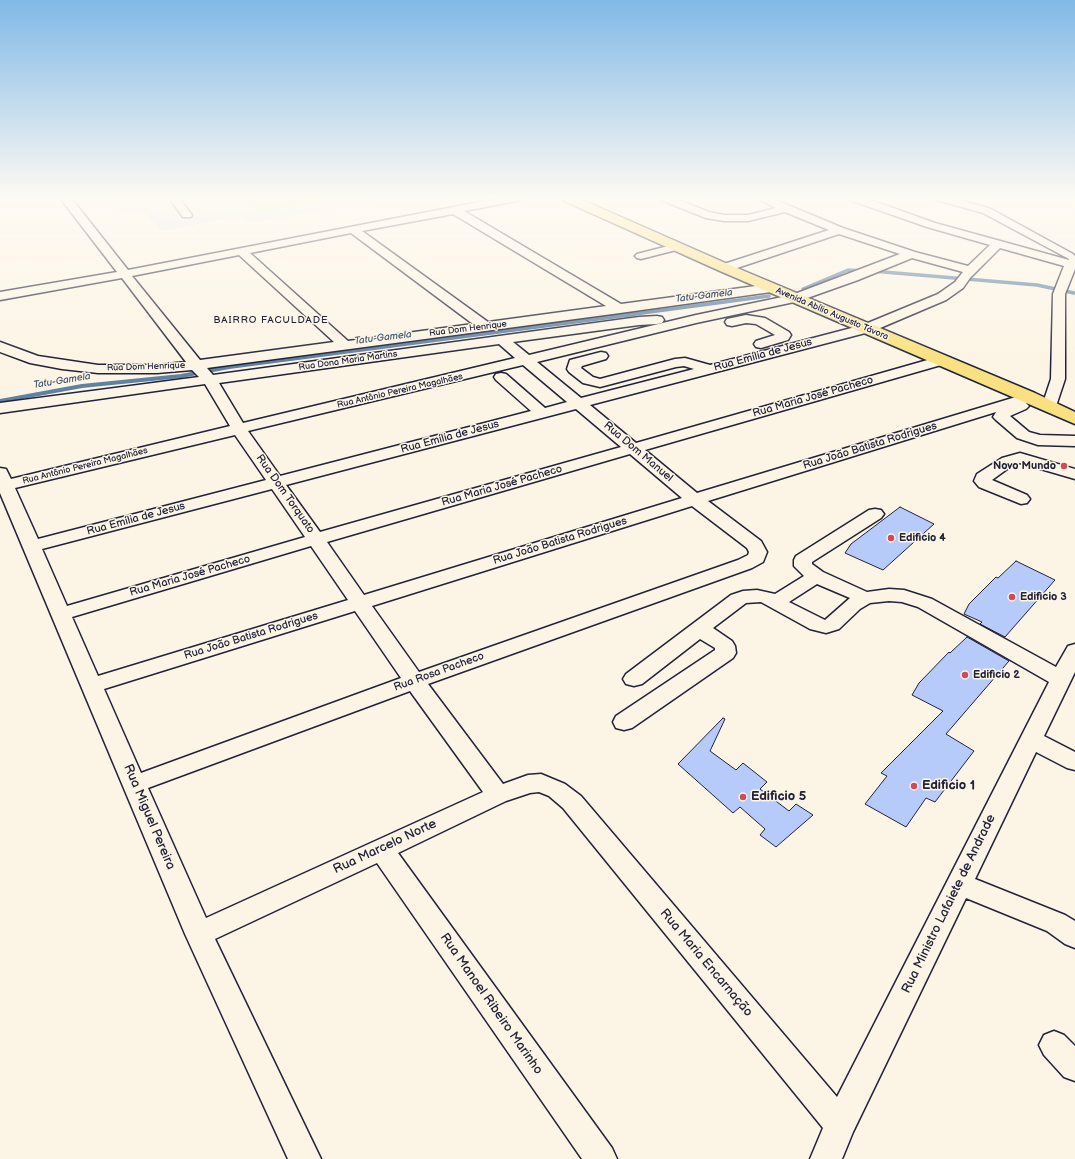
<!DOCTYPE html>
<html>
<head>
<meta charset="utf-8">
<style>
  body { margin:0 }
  canvas { display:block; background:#fcf5e5 }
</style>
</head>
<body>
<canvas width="1075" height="1159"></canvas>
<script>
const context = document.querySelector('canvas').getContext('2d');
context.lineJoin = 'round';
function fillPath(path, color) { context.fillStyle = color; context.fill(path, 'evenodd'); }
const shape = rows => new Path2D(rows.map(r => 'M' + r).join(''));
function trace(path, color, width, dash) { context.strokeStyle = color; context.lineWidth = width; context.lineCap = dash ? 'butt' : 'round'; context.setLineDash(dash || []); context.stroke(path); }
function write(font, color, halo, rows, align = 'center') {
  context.font = font + ' "Balsamiq Sans",sans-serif'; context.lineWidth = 3; context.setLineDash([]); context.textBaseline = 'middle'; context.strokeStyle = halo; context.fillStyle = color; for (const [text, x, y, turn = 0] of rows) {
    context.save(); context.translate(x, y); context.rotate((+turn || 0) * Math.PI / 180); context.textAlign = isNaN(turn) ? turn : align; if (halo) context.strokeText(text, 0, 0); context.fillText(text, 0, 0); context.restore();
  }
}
const built = shape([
  [73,198,389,198,249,223,242,216,161,231,145,213,78,204]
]);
const green = shape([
  [245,198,339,198,259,212]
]);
const streamFar1 = shape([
  [872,271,1037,285,1074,293],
  [803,289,848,270,864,271],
  [627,315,769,296]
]);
const stream = shape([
  [0,401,82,386,181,376,229,367,634,314]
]);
const building = shape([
  [900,507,934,524,883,570,845,553,851,544,900,507],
  [1016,561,1055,580,1005,637,980,624,982,622,964,614,969,604,996,577,998,578,1016,561],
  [967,637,1009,661,946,734,974,751,935,802,926,798,906,827,865,804,887,776,881,773,943,711,912,695,919,683,949,652,950,653,967,637],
  [723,718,725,719,710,751,736,770,743,763,767,782,760,789,789,811,796,804,813,815,776,847,760,835,765,829,740,807,733,813,678,764,723,718]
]);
const minor = shape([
  [60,198,71,198,128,270,500,198,522,198,517,201,464,211,621,304,771,284,775,285,777,288,775,291,771,292,620,313,207,368,213,375,639,317,657,316,662,317,664,320,662,323,657,324,639,325,513,342,529,355,696,315,792,295,900,254,839,234,725,272,721,271,719,268,721,265,829,230,785,212,748,221,724,221,706,218,661,200,660,198,674,198,709,212,724,215,748,215,776,208,756,198,771,198,843,228,915,252,968,266,990,245,927,227,850,200,849,198,865,198,935,223,1069,260,1069,259,983,213,937,200,936,198,953,198,991,209,1073,254,1075,256,1075,269,1065,294,1065,379,1055,409,1050,411,1045,409,1042,406,1051,379,1053,294,1064,266,1000,248,970,278,963,288,946,300,873,331,590,405,636,443,938,357,943,356,948,357,950,360,948,363,645,450,697,493,1029,393,1034,394,1036,397,1034,400,1026,403,1029,406,1026,409,1010,416,1029,432,1040,435,1075,436,1075,446,1038,445,1017,438,996,420,993,417,996,412,708,501,761,541,767,552,763,562,752,568,428,684,503,784,528,775,541,774,565,784,581,796,837,1097,1049,682,918,607,902,602,889,601,870,603,860,609,839,629,826,633,810,629,761,602,746,603,713,628,732,641,735,646,736,653,733,658,632,728,624,730,616,728,613,722,616,716,715,650,715,648,700,639,642,684,634,686,626,684,623,679,626,674,731,595,743,591,757,590,775,594,804,576,794,566,794,560,796,556,869,510,875,509,881,510,884,514,881,518,812,562,812,564,823,572,867,592,889,589,904,590,932,599,1056,667,1068,646,1075,644,1075,672,1044,736,1075,752,1075,770,1067,768,1036,752,975,879,1065,915,1075,921,1075,948,1065,944,1047,931,966,898,853,1132,842,1159,810,1159,823,1128,563,808,549,796,539,792,530,793,506,801,398,853,612,1148,617,1159,582,1159,377,863,215,939,321,1159,288,1159,185,934,0,493,0,468,6,469,11,479,230,426,205,384,0,413,0,403,199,377,192,370,157,373,98,373,62,369,30,363,0,352,0,342,38,356,98,365,157,365,186,362,122,278,0,300,0,292,117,272,60,198],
  [453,214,606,306,488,322,362,231,453,214],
  [351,233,473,324,348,341,250,253,351,233],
  [239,255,334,342,200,360,132,276,239,255],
  [912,258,963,272,955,282,938,294,863,325,710,365,685,358,675,359,600,379,593,377,581,368,582,366,606,359,608,356,606,353,601,352,570,360,567,369,569,372,583,383,600,387,676,367,684,366,694,369,581,398,537,362,696,323,799,301,858,280,912,258],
  [499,344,515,358,243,423,219,383,499,344],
  [523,365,567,402,545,408,506,374,501,373,496,374,494,377,496,380,531,411,280,476,248,431,523,365],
  [576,409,621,447,320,532,286,485,576,409],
  [235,435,266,480,38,539,15,488,235,435],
  [630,454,682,498,364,595,327,542,630,454],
  [272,489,305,537,67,606,42,549,272,489],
  [692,506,747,548,749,552,748,555,738,560,419,672,372,606,692,506],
  [311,546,348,600,98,676,72,617,311,546],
  [817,584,850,598,825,620,789,602,817,584],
  [355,611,401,678,141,773,104,689,355,611],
  [410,691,483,792,206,918,148,788,410,691],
  [169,198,186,198,181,201,192,215,191,217,183,217,169,198],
  [676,244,680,245,682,247,680,249,641,259,637,258,635,256,637,254,676,244],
  [746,315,765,318,789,332,791,335,788,340,761,348,756,347,754,344,756,341,775,335,756,324,746,323,732,326,727,325,725,322,727,319,746,315],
  [1020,453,1075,469,1075,479,1020,463,1014,464,992,480,1027,495,1030,499,1027,503,1021,504,979,487,974,481,977,474,1002,458,1020,453],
  [1054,1031,1064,1035,1075,1046,1075,1081,1064,1077,1044,1055,1039,1045,1044,1035,1054,1031]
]);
const major = shape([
  [562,198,578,198,730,265,1035,393,1075,412,1075,424,720,271,564,201,562,198]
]);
const markers = [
  [1064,466,4,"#d1495b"],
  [891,538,4,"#d1495b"],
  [1012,597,4,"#d1495b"],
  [965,675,4,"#d1495b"],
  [914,786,4,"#d1495b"],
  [743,797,4,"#d1495b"]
];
const farStreetnames = [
  ["Avenida Abílio Augusto Távora",832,314,23],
  ["Rua Dom Henrique",468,329,-7],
  ["Rua Dona Maria Martins",348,361,-8],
  ["Rua Dom Henrique",146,367,-2],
  ["Rua Antônio Pereira Magalhães",400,391,-13],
  ["Rua Antônio Pereira Magalhães",85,466,-14]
];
const farWaternames = [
  ["Tatu-Gamela",704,296,-7],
  ["Tatu-Gamela",383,338,-7],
  ["Tatu-Gamela",62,381,-9]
];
const farNeighbourhoodnames = [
  ["BAIRRO FACULDADE",271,320]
];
const streetNames = [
  ["Rua Emília de Jesus",763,355,-15],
  ["Rua Maria José Pacheco",813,397,-16],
  ["Rua Emília de Jesus",450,437,-15],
  ["Rua João Batista Rodrigues",870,446,-17],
  ["Rua Dom Manuel",638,452,40],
  ["Rua Maria José Pacheco",502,486,-16],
  ["Rua Dom Torquato",285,494,55],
  ["Rua Emília de Jesus",136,519,-15],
  ["Rua João Batista Rodrigues",560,541,-17],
  ["Rua Maria José Pacheco",190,576,-16],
  ["Rua João Batista Rodrigues",251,636,-17],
  ["Rua Rosa Pacheco",439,672,-20]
];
const poiNames = [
  ["Novo Mundo",1056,466,"right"],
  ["Edificio 4",899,538],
  ["Edificio 3",1020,597],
  ["Edificio 2",973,675]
];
const nearPoinames = [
  ["Edificio 1",922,786],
  ["Edificio 5",751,797]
];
const nearStreetnames = [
  ["Rua Miguel Pereira",149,817,67],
  ["Rua Marcelo Norte",385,847,-25],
  ["Rua Ministro Lafaiete de Andrade",949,904,-64],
  ["Rua Maria Encarnação",706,963,50],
  ["Rua Manoel Ribeiro Marinho",491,1004,55]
];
fillPath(built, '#e7e8ec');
fillPath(green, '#beeeae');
trace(streamFar1, '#5f81a2', 3.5);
trace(stream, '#5f81a2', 4);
fillPath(building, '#b7cbfb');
trace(building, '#22223b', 1);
trace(minor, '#22223b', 3);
trace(major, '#22223b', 3);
fillPath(minor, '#fcf5e5');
fillPath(major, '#f9e181');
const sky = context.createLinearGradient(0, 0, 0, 360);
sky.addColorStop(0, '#81b9e7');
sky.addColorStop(0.55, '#fefaf3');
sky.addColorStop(1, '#fefaf300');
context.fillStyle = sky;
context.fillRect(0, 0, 1075, 360);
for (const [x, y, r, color] of markers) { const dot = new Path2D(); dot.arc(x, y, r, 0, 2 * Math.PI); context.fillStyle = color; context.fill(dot); trace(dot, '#fcf5e5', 1.5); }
write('9px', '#22223b', '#fcf5e5', farStreetnames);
write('italic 10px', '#40526e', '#fcf5e5', farWaternames);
context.letterSpacing = '1px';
write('10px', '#22223b', '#fcf5e5', farNeighbourhoodnames);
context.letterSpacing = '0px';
write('11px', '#22223b', '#fcf5e5', streetNames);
write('bold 11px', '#22223b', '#fcf5e5', poiNames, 'left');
write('bold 13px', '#22223b', '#fcf5e5', nearPoinames, 'left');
write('13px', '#22223b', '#fcf5e5', nearStreetnames);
</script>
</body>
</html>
